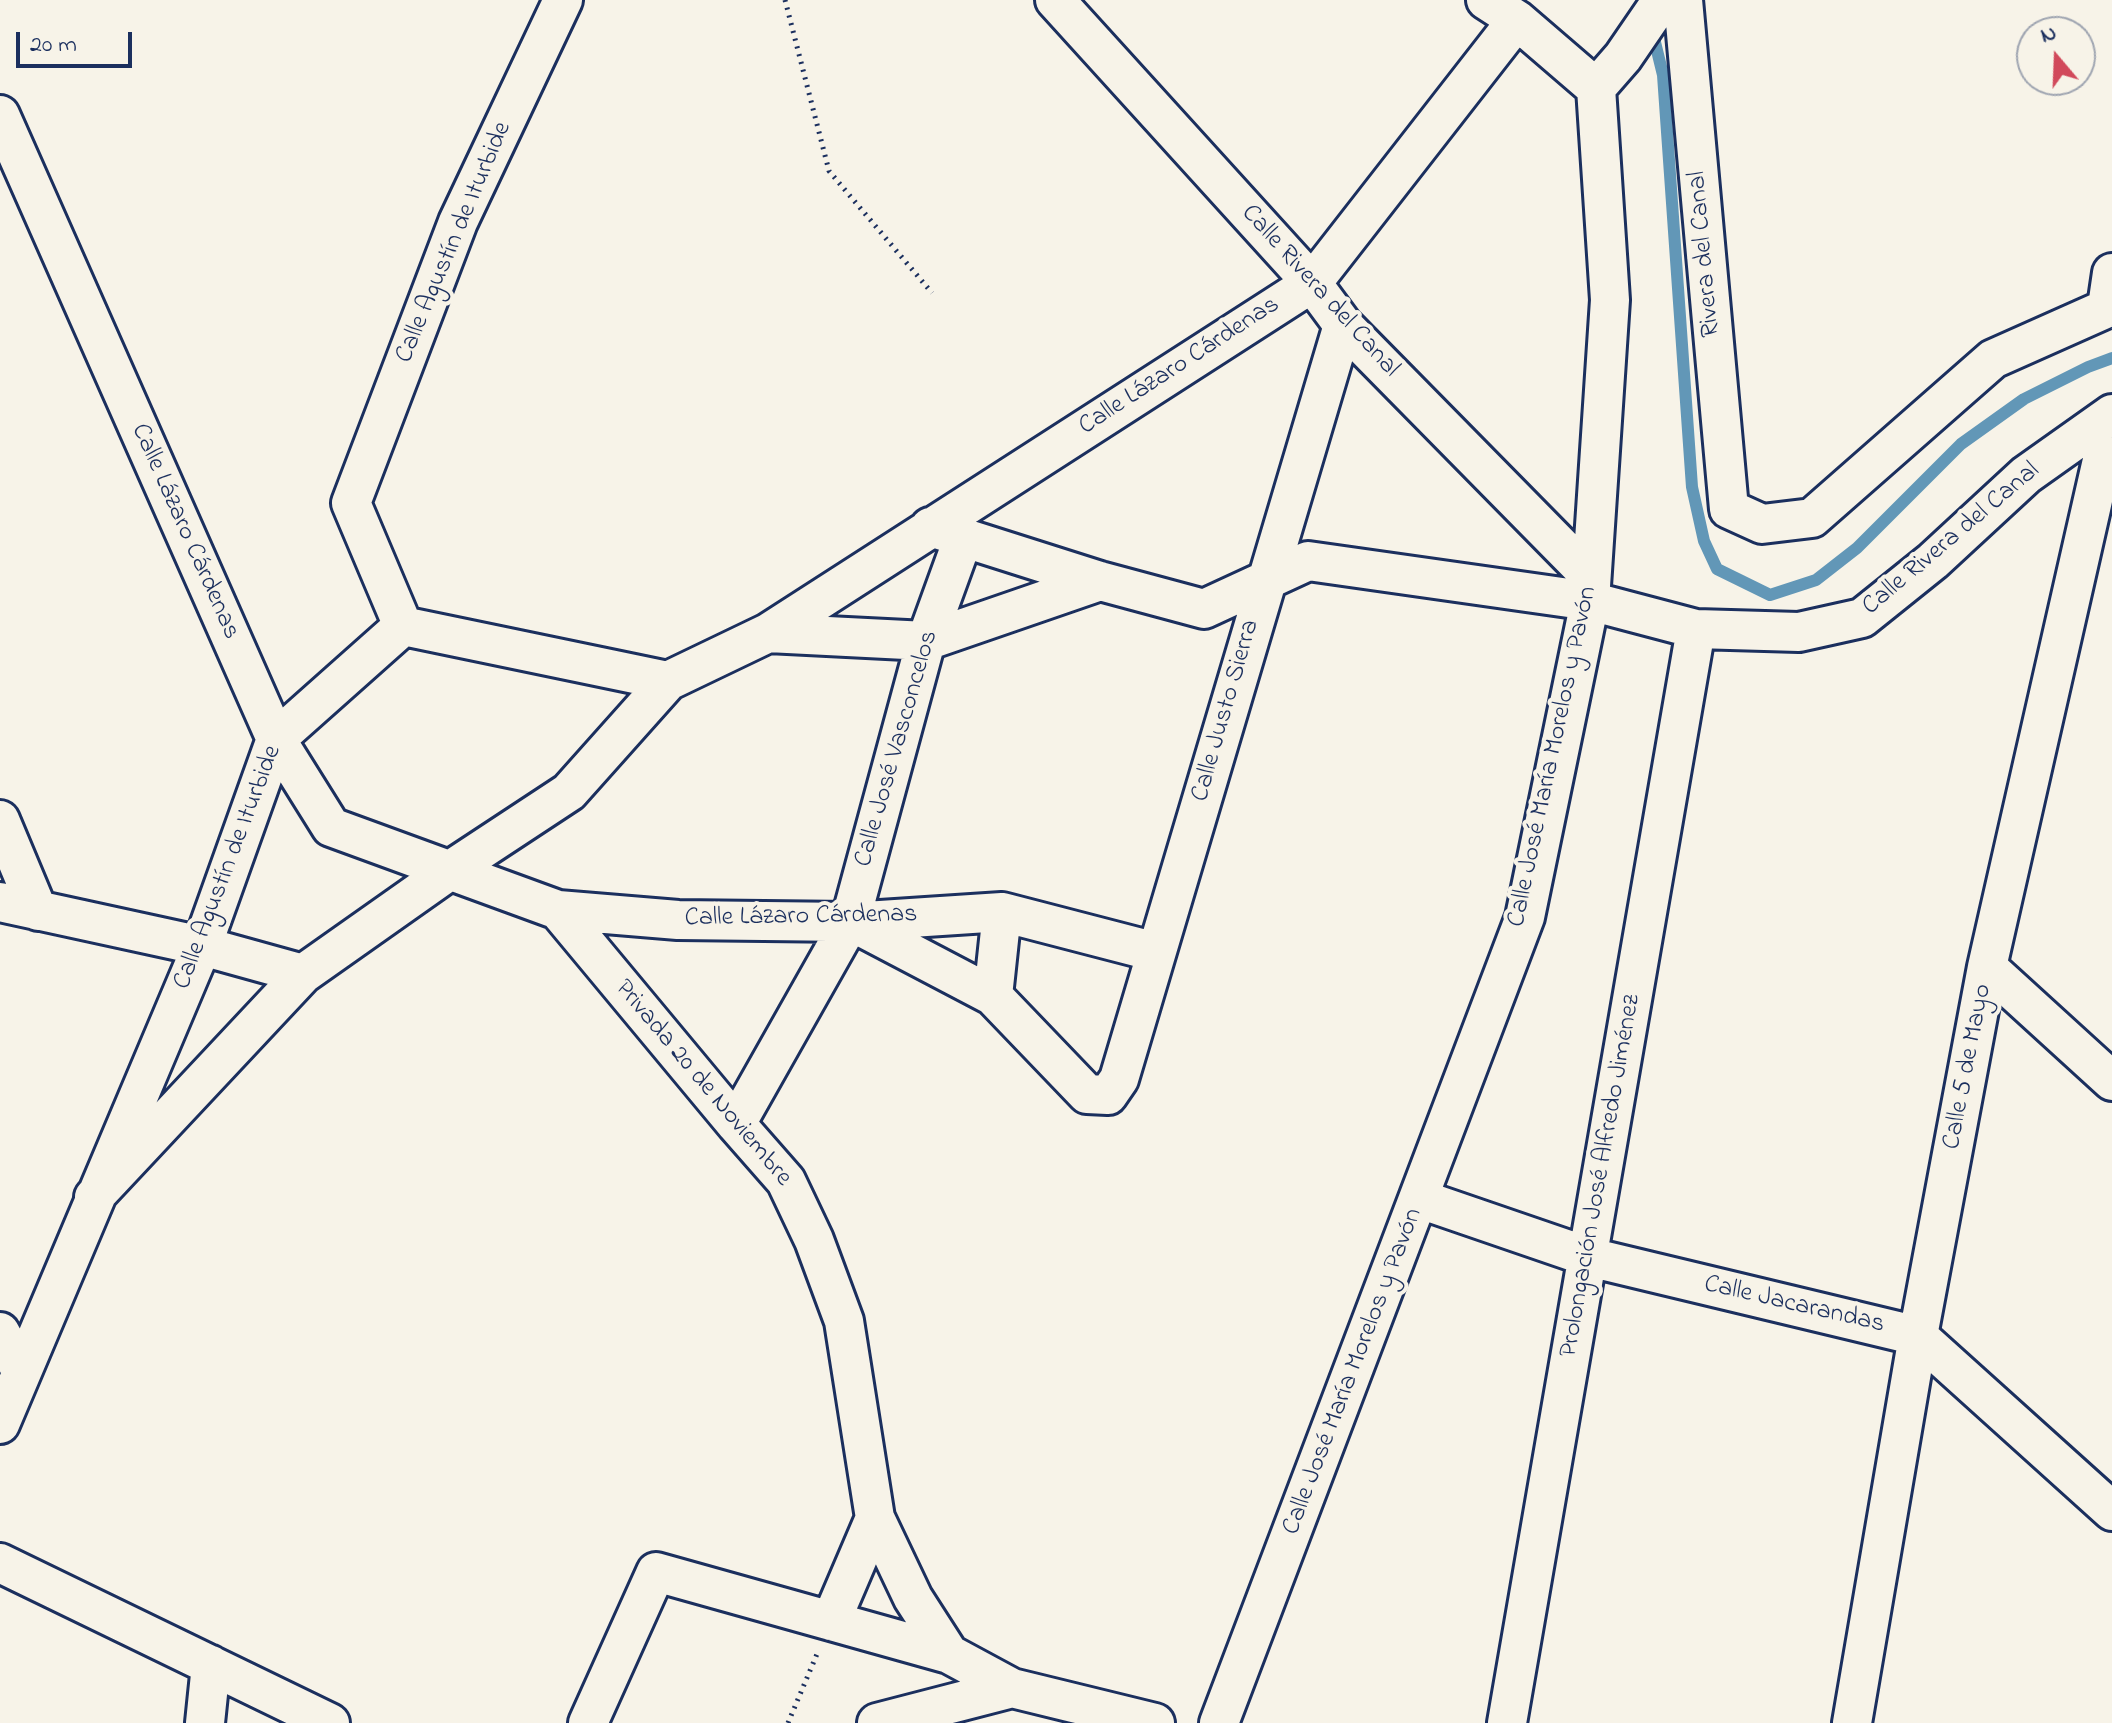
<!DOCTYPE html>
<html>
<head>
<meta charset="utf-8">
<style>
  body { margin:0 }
  #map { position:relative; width:2112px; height:1723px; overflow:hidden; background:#f7f3e8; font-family:"Indie Flower",sans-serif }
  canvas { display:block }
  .north { position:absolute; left:2016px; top:16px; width:80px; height:80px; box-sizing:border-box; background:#f7f3e8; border:2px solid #9fa5b1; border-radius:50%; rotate:341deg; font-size:22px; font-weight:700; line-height:32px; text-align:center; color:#1b2f5e }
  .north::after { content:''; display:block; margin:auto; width:28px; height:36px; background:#d1495b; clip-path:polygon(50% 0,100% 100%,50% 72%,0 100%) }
  .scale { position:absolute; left:16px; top:32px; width:116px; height:36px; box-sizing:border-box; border:4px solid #1b2f5e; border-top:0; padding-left:10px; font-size:24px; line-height:28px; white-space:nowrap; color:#1b2f5e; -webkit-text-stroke:6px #f7f3e8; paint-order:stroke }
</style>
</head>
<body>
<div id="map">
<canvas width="2112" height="1723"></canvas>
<div class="north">N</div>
<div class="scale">20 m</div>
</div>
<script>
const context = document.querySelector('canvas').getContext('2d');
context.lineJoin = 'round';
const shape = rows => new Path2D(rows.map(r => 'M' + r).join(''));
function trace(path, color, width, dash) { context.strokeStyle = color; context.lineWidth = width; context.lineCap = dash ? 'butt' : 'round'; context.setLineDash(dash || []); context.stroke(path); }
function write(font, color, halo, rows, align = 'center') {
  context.font = font + ' "Indie Flower",sans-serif'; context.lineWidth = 8; context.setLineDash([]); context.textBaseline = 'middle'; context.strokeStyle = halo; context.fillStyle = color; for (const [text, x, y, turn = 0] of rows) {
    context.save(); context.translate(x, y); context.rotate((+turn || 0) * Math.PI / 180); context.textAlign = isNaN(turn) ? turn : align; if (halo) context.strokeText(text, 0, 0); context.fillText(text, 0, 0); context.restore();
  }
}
const stream = shape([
  [1652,30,1663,75,1692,487,1704,541,1717,569,1770,595,1816,580,1857,548,1961,444,2024,399,2088,367,2112,358]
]);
const path = shape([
  [785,0,829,171,932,293],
  [788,1723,817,1654]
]);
const minor = shape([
  [1055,0,1312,283,1343,325,1591,577],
  [1486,0,1517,20,1596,88],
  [1683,0,1729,509,1762,524,1812,518,1993,359,2112,306],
  [0,115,276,739,331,827,558,910,678,920,850,922,1002,912,1156,952],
  [2107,307,2112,273],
  [930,527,1100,581,1204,609,1308,561,1590,601,1696,629,1799,632,1862,618,1933,561,2026,475,2112,414],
  [403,626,351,503,458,222,563,0],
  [403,626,668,681],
  [768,633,926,641,1100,581],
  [0,820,38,911],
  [0,902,202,946,303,974],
  [558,910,736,1124,786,1181,814,1240,844,1321,875,1518,913,1598,949,1654,1012,1688],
  [852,922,993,996,1087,1094,1108,1095,1119,1079,1343,325],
  [1987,967,2112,1081],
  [993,996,1002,912],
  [736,1124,850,922,926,641,963,539],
  [94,1197,303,974,449,871,569,792,668,681,768,633,1312,283,1517,20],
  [1420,1199,1589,1257,1918,1336,2112,1511],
  [0,1332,22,1372],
  [0,1424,202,946,276,739,403,626],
  [0,1563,330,1723],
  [831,1621,875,1518],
  [205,1723,211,1665],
  [588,1723,656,1572,949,1654],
  [877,1723,1012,1688,1155,1723],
  [1219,1723,1525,917,1590,601,1610,300,1596,88,1623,57,1662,0],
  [1507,1723,1696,629],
  [1852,1723,1918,1336,1987,967,2112,416]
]);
const streetNames = [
  ["Calle Agustín de Iturbide",455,243,-67],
  ["Rivera del Canal",1706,254,-95],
  ["Calle Rivera del Canal",1319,292,48],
  ["Calle Lázaro Cárdenas",1180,367,-33],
  ["Calle Lázaro Cárdenas",184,532,66],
  ["Calle Rivera del Canal",1952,540,-40],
  ["Calle Justo Sierra",1227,711,-74],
  ["Calle José Vasconcelos",898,749,-74],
  ["Calle José María Morelos y Pavón",1554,757,-78],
  ["Calle Agustín de Iturbide",229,868,-69],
  ["Calle Lázaro Cárdenas",801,918,-1],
  ["Calle 5 de Mayo",1969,1067,-79],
  ["Privada 20 de Noviembre",702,1084,50],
  ["Prolongación José Alfredo Jiménez",1602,1176,-80],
  ["Calle Jacarandas",1794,1306,13],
  ["Calle José María Morelos y Pavón",1354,1372,-69]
];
trace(stream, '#6297b7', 12);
trace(minor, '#1b2f5e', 44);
trace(path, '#1b2f5e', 5, [2, 6]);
trace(minor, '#f7f3e8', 38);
write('26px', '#1b2f5e', '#f7f3e8', streetNames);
</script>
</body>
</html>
